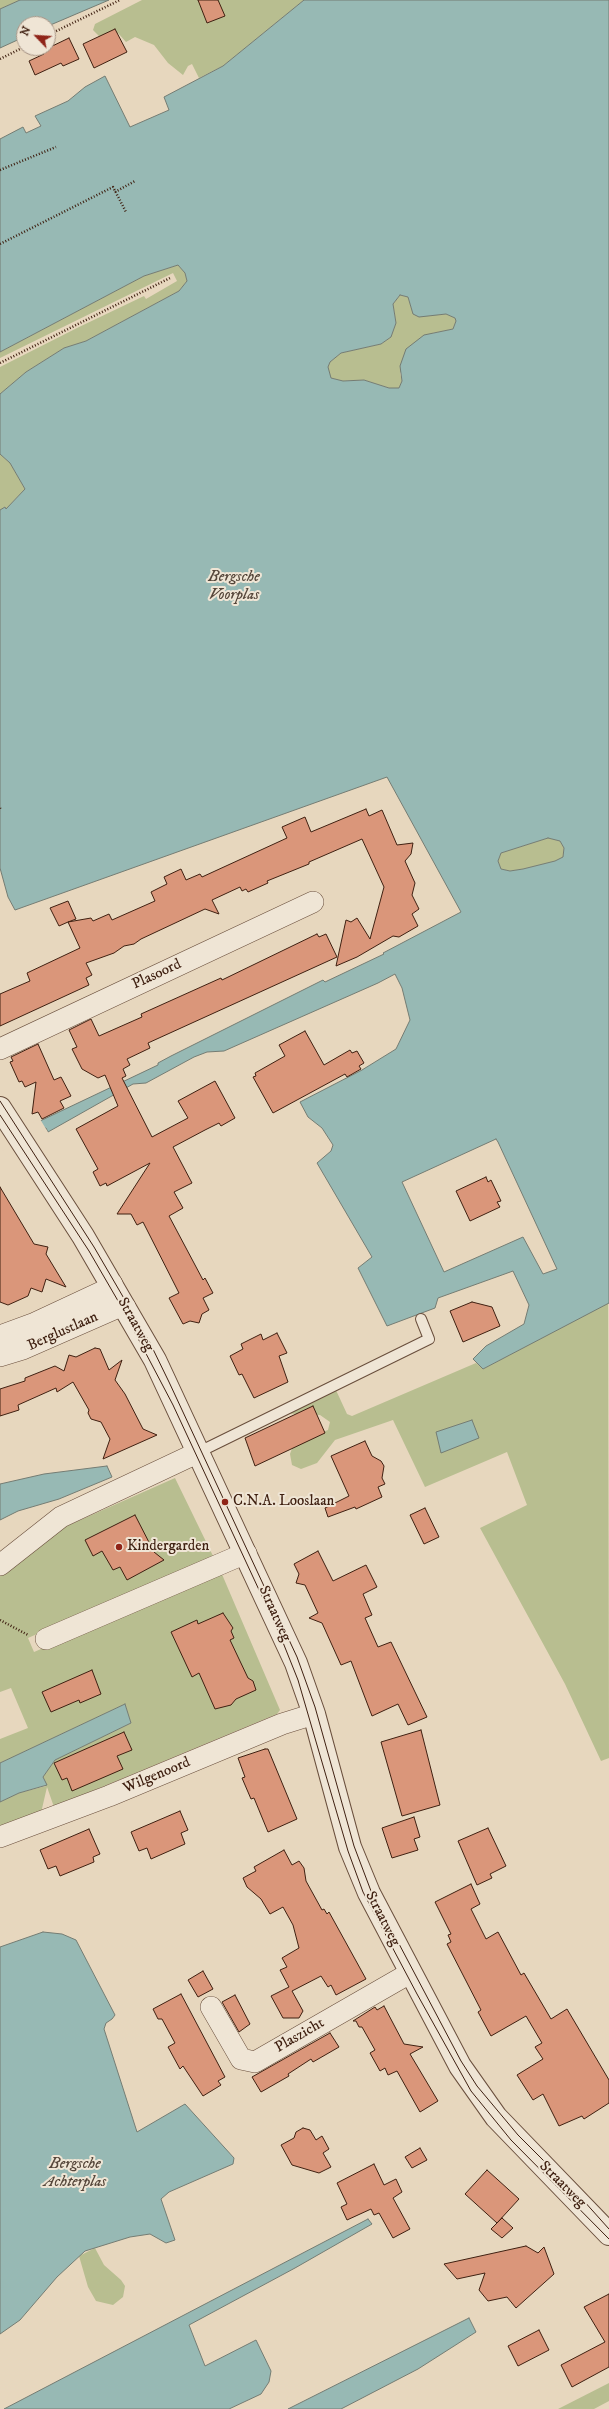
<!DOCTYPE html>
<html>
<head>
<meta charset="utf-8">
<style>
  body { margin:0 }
  #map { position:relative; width:609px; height:2409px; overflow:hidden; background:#e7d7be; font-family:"IM FELL DW Pica",serif }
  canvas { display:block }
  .north { position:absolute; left:16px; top:16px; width:40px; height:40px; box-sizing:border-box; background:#efe5d5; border:1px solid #a99687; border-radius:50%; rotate:295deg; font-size:11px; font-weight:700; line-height:16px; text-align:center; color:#3f2011 }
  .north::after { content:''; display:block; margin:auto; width:14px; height:18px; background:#8f2418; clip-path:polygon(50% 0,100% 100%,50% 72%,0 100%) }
</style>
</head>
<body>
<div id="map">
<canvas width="609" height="2409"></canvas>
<div class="north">N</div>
</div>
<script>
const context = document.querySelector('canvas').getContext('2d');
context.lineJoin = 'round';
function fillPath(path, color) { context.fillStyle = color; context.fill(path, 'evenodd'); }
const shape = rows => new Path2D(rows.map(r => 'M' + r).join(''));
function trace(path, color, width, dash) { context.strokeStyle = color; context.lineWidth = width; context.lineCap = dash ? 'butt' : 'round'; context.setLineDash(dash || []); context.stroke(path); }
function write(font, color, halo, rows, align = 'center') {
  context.font = font + ' "IM FELL DW Pica",serif'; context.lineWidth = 4; context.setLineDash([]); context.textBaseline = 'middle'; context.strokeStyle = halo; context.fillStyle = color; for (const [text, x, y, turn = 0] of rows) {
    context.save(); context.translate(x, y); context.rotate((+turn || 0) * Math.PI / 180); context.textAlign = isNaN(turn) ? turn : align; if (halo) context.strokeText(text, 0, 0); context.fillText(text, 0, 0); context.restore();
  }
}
const green = shape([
  [0,0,20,0,0,9],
  [142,0,304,0,223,66,199,78,192,64,188,66,183,75,168,63,154,45,135,37,126,42,118,33,105,42,93,30,95,24],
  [178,265,185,273,187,281,179,291,86,341,64,348,26,372,0,394,0,367,77,328,144,296,146,299,177,281,173,273,0,358,0,352,144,276],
  [400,295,408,297,413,313,419,316,446,314,455,318,456,321,453,329,433,333,400,373,402,381,399,388,389,388,364,380,343,381,331,378,327,367,330,362,341,353,381,344,391,337,396,323,393,304],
  [0,454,10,463,25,489,6,509,5,507,0,510],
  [548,838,560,841,564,848,563,857,555,861,523,869,510,871,501,869,498,861,501,853],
  [608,1303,609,1758,601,1761,565,1684,480,1528,527,1505,507,1452,425,1487,393,1420,335,1440,317,1463,301,1469,292,1465,290,1454,294,1443,328,1430,330,1422,320,1415,278,1413,335,1388,347,1414,352,1416,476,1363,483,1369],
  [175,1478,213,1556,28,1638,34,1652,221,1572,280,1710,277,1714,54,1807,47,1787,41,1813,0,1830,0,1802,19,1793,46,1786,43,1777,55,1760,131,1723,125,1704,0,1763,0,1739,28,1728,11,1688,0,1692,0,1574,60,1529],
  [95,2248,104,2265,121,2280,125,2286,123,2297,113,2305,96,2301,88,2287,79,2256],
  [609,2383,609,2401,594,2409,558,2409]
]);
const water = shape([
  [20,0,109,0,48,26,48,24,24,24,24,37,0,48,0,9,20,0],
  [304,0,609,0,609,1303,483,1369,473,1359,486,1346,524,1324,529,1305,513,1271,438,1298,435,1308,387,1326,358,1268,372,1257,317,1163,331,1151,333,1145,322,1128,308,1117,300,1102,362,1070,396,1049,410,1020,402,988,395,974,378,983,224,1051,207,1052,194,1057,146,1083,133,1084,48,1132,46,1128,0,1140,158,1065,158,1063,171,1056,323,980,325,982,384,954,383,953,461,912,387,777,15,910,8,897,0,868,0,510,5,507,6,509,25,489,10,463,0,454,0,394,26,372,64,348,86,341,179,291,187,281,185,273,178,265,144,276,0,352,0,139,23,127,26,133,41,126,35,116,68,101,85,87,105,76,130,127,169,110,164,97,223,66,304,0],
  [400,295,408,297,413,314,419,317,446,314,455,318,456,321,453,329,424,335,406,349,400,366,402,381,399,388,389,388,364,380,343,381,331,378,328,367,330,362,341,353,381,344,391,337,396,323,393,304,400,295],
  [548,838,560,841,564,848,563,857,555,861,523,869,510,871,501,869,498,861,501,853,548,838],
  [496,1139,498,1142,557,1269,543,1274,523,1237,444,1272,402,1182,496,1139],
  [472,1420,479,1438,441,1453,436,1432,472,1420],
  [107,1466,112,1477,59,1499,18,1511,0,1520,0,1484,44,1474,107,1466],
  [125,1704,131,1723,55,1760,43,1777,47,1785,19,1793,0,1802,0,1763,125,1704],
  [43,1932,62,1934,76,1940,115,2015,112,2019,106,2023,104,2029,137,2132,185,2104,234,2158,233,2164,169,2192,161,2199,175,2240,166,2243,150,2234,130,2237,85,2251,57,2277,20,2320,0,2334,0,1947,43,1932],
  [368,2219,372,2224,295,2268,189,2325,205,2366,256,2340,271,2371,269,2382,261,2394,229,2409,4,2409,368,2219],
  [469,2318,476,2332,418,2369,341,2409,288,2409,469,2318]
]);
const pier = shape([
  [40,1119,49,1134,45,1131,0,1152,0,1137]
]);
const building = shape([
  [198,0,218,0,225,16,207,23,198,0],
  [115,29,127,52,94,68,83,44,115,29],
  [69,38,79,59,63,66,61,63,35,75,29,61,44,54,42,51,69,38],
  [366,809,369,816,382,810,397,845,413,843,411,854,405,861,415,883,412,895,419,909,412,914,418,926,399,937,393,936,357,957,336,966,346,920,351,922,357,918,370,939,384,887,362,839,309,862,309,864,267,881,268,883,248,892,246,889,242,891,240,887,212,900,219,914,205,909,141,939,134,944,124,946,114,953,86,963,92,975,86,978,89,985,0,1026,0,994,30,981,27,973,80,948,68,922,59,926,50,908,68,901,76,919,68,922,91,918,93,921,109,914,112,920,155,901,151,892,167,884,164,877,181,869,186,880,200,874,202,877,287,838,282,827,305,817,311,832,366,809],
  [317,934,319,937,326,934,337,957,148,1043,150,1048,127,1059,130,1065,123,1069,126,1076,122,1078,152,1137,188,1118,178,1101,215,1081,235,1118,221,1126,219,1123,205,1130,173,1147,192,1183,174,1192,183,1208,169,1216,203,1280,205,1278,213,1293,203,1298,209,1310,202,1314,199,1323,190,1321,183,1324,169,1298,179,1293,143,1222,137,1225,131,1214,117,1214,150,1163,107,1186,106,1183,100,1186,93,1172,98,1169,76,1129,118,1106,105,1075,98,1078,82,1069,72,1049,77,1047,69,1030,91,1019,99,1036,142,1017,141,1014,221,978,222,980,317,934],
  [305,1031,324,1065,350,1050,352,1053,357,1051,364,1063,359,1066,361,1069,347,1077,345,1074,273,1113,253,1077,256,1076,255,1073,285,1056,279,1045,305,1031],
  [38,1044,54,1080,61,1077,71,1096,60,1101,64,1108,42,1119,38,1112,32,1114,36,1082,25,1087,22,1081,19,1082,10,1062,13,1061,11,1057,38,1044],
  [486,1177,488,1182,491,1180,501,1201,497,1202,500,1207,470,1221,456,1191,486,1177],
  [0,1187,34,1244,48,1247,46,1254,66,1287,46,1279,42,1292,31,1288,28,1296,8,1305,0,1302,0,1187],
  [472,1302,492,1307,500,1326,463,1342,450,1311,472,1302],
  [277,1333,287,1353,279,1356,288,1382,254,1398,242,1374,239,1375,230,1356,243,1349,241,1344,261,1334,263,1340,277,1333],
  [95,1348,100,1349,109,1370,122,1360,115,1380,125,1394,143,1429,157,1435,103,1459,110,1439,101,1422,91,1419,88,1413,89,1410,73,1382,57,1392,56,1388,18,1405,19,1410,0,1416,0,1389,25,1381,25,1378,55,1366,64,1371,69,1355,76,1357,95,1348],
  [313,1406,325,1433,255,1466,245,1438,313,1406],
  [365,1441,372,1456,381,1461,384,1466,382,1478,385,1484,378,1487,382,1497,356,1509,355,1507,328,1517,325,1508,349,1496,331,1456,365,1441],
  [425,1508,439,1537,424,1544,410,1515,425,1508],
  [135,1515,154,1552,164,1560,127,1580,120,1567,113,1570,102,1551,93,1556,85,1540,135,1515],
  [318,1551,333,1581,366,1565,377,1587,363,1594,372,1615,365,1618,378,1647,391,1642,427,1717,408,1725,398,1704,372,1716,351,1661,341,1665,322,1623,309,1618,318,1613,305,1585,296,1583,299,1574,294,1564,318,1551],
  [223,1613,233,1628,231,1631,234,1638,230,1640,248,1678,253,1681,256,1690,236,1699,231,1705,215,1709,199,1673,192,1677,171,1632,197,1620,198,1624,223,1613],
  [92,1670,101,1694,80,1703,79,1700,51,1712,42,1692,92,1670],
  [421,1730,440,1805,402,1816,381,1742,421,1730],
  [124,1732,132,1750,117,1756,123,1769,72,1791,67,1778,62,1780,54,1763,124,1732],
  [265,1749,268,1749,297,1819,268,1832,254,1798,251,1799,242,1778,245,1777,238,1758,265,1749],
  [180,1811,188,1830,181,1833,185,1844,151,1859,147,1848,139,1851,131,1832,180,1811],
  [414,1817,420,1837,414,1839,418,1850,392,1858,382,1828,414,1817],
  [488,1828,506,1866,490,1874,492,1878,477,1885,458,1841,488,1828],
  [89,1829,100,1854,93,1857,94,1862,60,1876,56,1866,48,1869,40,1850,89,1829],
  [284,1850,292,1865,299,1861,304,1868,306,1881,322,1910,324,1909,327,1914,329,1912,366,1979,336,1995,331,1985,328,1987,321,1976,292,1991,303,2011,299,2018,283,2018,271,1996,289,1987,280,1970,287,1967,282,1958,299,1948,293,1925,283,1907,270,1914,261,1899,247,1887,243,1878,256,1871,254,1867,284,1850],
  [471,1884,480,1904,471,1909,486,1939,498,1932,521,1975,524,1973,551,2019,567,2009,609,2080,609,2103,584,2119,582,2116,559,2126,543,2094,533,2100,517,2075,543,2059,535,2047,542,2043,526,2016,491,2036,478,2012,481,2010,447,1944,451,1942,448,1935,451,1934,435,1902,471,1884],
  [203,1971,213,1989,198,1997,188,1980,203,1971],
  [181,1994,225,2077,218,2081,221,2085,203,2096,183,2066,180,2069,168,2047,175,2043,162,2019,158,2019,153,2009,181,1994],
  [235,1995,250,2024,239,2032,222,2002,235,1995],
  [384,2006,404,2044,423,2047,410,2054,438,2101,420,2112,397,2071,388,2075,385,2068,380,2071,370,2053,375,2050,362,2027,359,2027,356,2021,353,2021,375,2007,377,2010,384,2006],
  [330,2033,339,2047,313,2062,311,2059,288,2074,289,2076,261,2092,252,2077,330,2033],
  [303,2128,310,2130,316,2140,322,2136,329,2149,323,2153,331,2167,319,2173,292,2165,281,2145,294,2138,296,2132,303,2128],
  [420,2148,427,2160,412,2168,405,2157,420,2148],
  [374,2164,384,2185,396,2179,402,2192,393,2198,410,2229,393,2238,379,2213,374,2215,371,2209,347,2220,341,2207,347,2204,337,2183,374,2164],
  [487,2170,519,2199,497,2223,465,2194,487,2170],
  [502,2218,513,2228,502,2238,491,2229,502,2218],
  [526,2246,538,2253,544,2247,554,2274,516,2308,507,2297,488,2301,479,2290,485,2273,457,2279,444,2264,526,2246],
  [609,2294,609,2367,572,2387,561,2365,605,2342,584,2307,609,2294],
  [539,2330,549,2350,518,2366,508,2346,539,2330]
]);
const path = shape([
  [48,35,120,0],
  [0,59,24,47],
  [0,170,56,147],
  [115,192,135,181],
  [0,244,113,187,126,212],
  [0,363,170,278],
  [0,808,1,810],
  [0,1620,28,1635]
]);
const service = shape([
  [199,1452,429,1339,421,1319]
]);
const minor = shape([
  [0,1049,313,902],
  [0,1336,35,1323,110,1288,112,1284],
  [0,1356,23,1349,121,1306,125,1307],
  [0,1565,61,1517,199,1452],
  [46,1639,246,1553],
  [0,1837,109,1796,282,1724,314,1714],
  [211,2007,241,2059,255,2062,410,1973]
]);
const tertiary = shape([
  [0,1108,83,1236,155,1360,296,1663,314,1714,350,1847,369,1893,460,2066,496,2117,609,2234]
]);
const tram = shape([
  [0,1101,94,1247,150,1343,169,1382,297,1657,315,1707,354,1846,371,1891,461,2061,477,2086,518,2135,583,2200,609,2229],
  [0,1115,89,1251,121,1306,173,1405,280,1635,298,1680,348,1851,363,1892,417,1994,471,2091,511,2140,609,2239]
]);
const markers = [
  [225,1502,4,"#8f2418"],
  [119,1547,4,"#8f2418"]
];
const streetNames = [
  ["Plasoord",157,975,-25],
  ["Straatweg",135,1325,61],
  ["Berglustlaan",63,1332,-24],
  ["Straatweg",274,1614,66],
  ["Wilgenoord",157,1776,-23],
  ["Straatweg",382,1919,63],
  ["Plaszicht",300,2036,-30],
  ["Straatweg",562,2185,45]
];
const poiNames = [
  ["C.N.A. Looslaan",233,1502],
  ["Kindergarden",127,1547]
];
const waterNames = [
  ["Bergsche",234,578],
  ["Voorplas",234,596],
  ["Bergsche",75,2165],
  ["Achterplas",75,2183]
];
fillPath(green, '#b8be90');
fillPath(water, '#97b9b4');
trace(water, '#747c73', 1);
fillPath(pier, '#e7d7be');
fillPath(building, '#da967a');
trace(building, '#3f2011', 1);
trace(service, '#694e3c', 12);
trace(minor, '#694e3c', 22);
trace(tertiary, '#694e3c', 24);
trace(path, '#3f2011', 2.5, [1, 2]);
trace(service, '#efe5d5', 10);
trace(minor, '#efe5d5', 21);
trace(tertiary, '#efe5d5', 22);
trace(tram, '#3f2011', 1);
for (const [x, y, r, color] of markers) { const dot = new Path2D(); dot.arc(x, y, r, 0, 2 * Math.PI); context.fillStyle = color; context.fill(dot); trace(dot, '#efe5d5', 1.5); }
write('15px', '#3f2011', '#efe5d5', streetNames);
write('15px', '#3f2011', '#efe5d5', poiNames, 'left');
write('italic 16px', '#55463a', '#efe5d5', waterNames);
</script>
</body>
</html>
